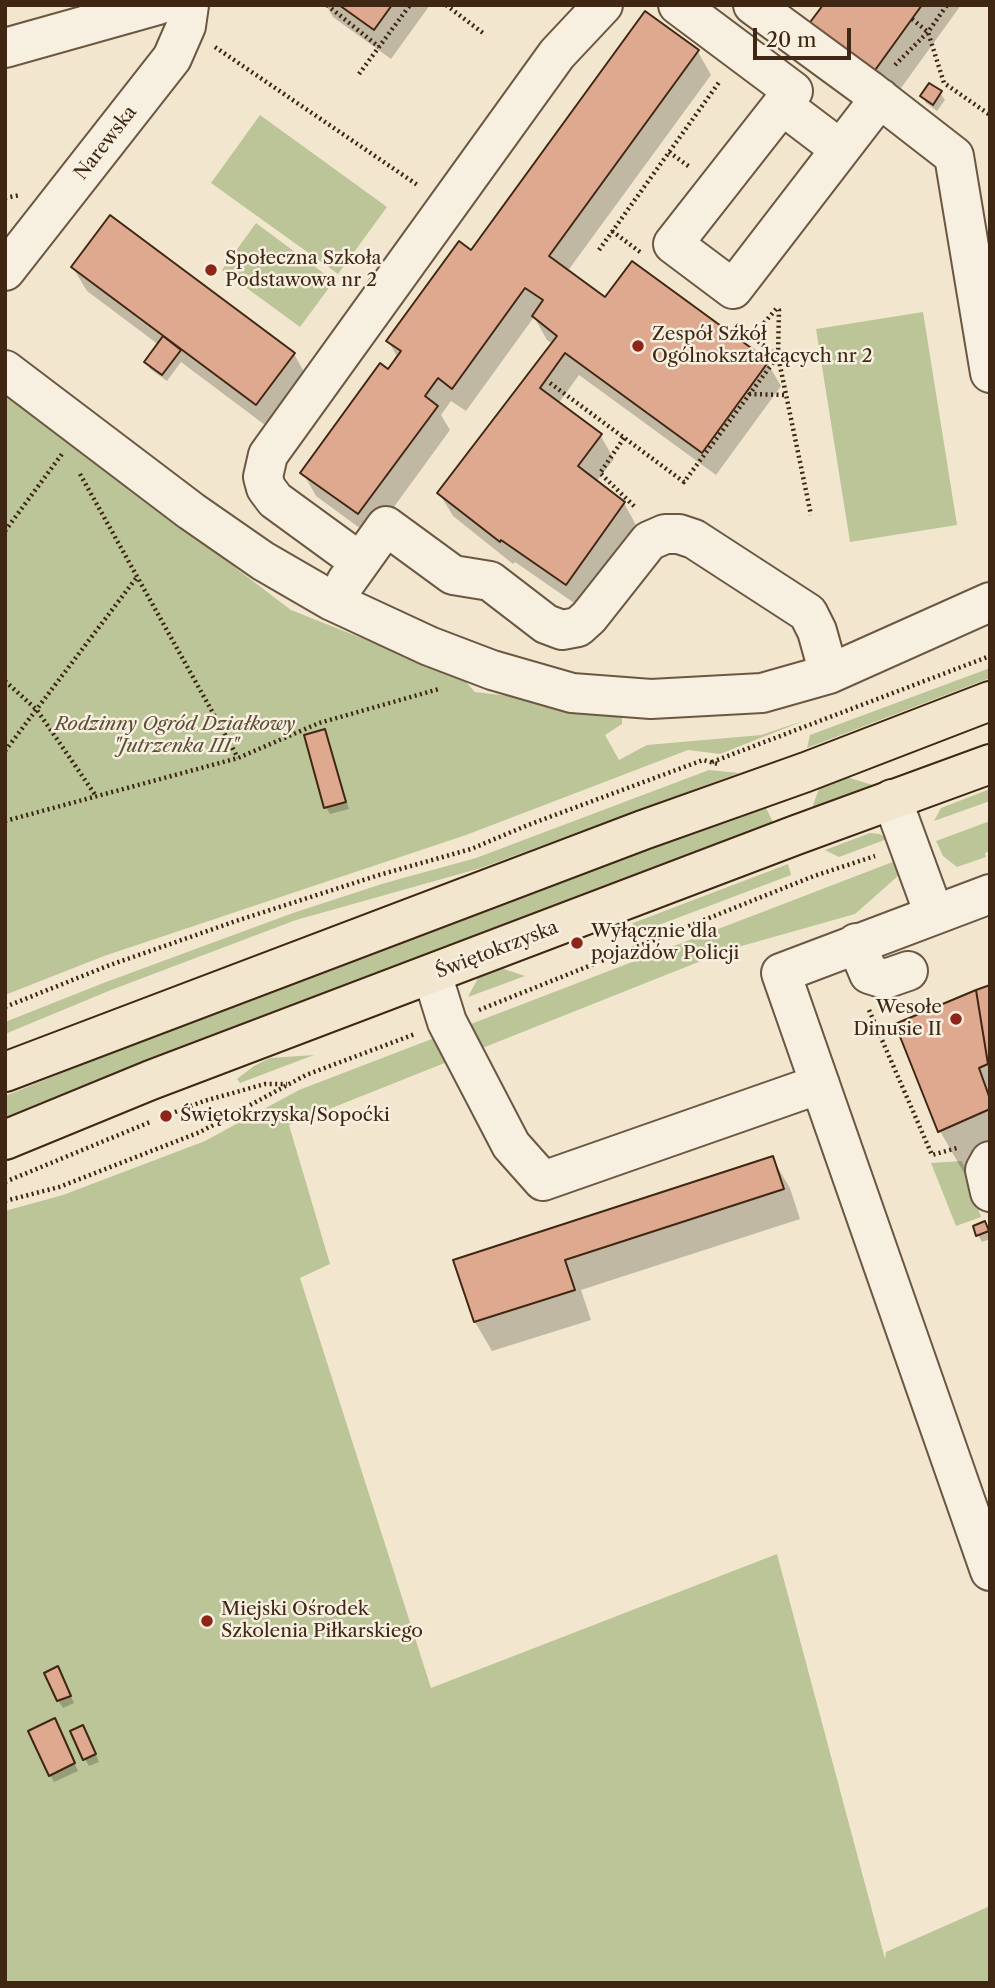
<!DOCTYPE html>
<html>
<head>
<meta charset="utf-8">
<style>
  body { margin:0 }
  #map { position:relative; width:995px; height:1988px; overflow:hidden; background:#f2e7ce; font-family:"Libre Caslon Text",serif }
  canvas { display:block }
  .frame { position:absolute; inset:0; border:7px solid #3f2713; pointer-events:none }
  .scale { position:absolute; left:753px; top:28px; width:98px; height:32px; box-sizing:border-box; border:4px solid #3f2713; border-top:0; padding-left:9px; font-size:21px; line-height:24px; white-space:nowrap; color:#3f2713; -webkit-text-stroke:5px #f7efdf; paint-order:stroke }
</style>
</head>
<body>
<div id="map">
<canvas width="995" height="1988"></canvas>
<div class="frame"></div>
<div class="scale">20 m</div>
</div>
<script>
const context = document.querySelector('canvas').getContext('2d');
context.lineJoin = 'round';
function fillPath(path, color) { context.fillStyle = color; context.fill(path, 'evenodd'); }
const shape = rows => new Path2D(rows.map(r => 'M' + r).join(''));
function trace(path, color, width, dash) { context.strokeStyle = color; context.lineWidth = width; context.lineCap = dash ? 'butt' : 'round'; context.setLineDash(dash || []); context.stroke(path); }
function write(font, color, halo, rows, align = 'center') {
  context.font = font + ' "Libre Caslon Text",serif'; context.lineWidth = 5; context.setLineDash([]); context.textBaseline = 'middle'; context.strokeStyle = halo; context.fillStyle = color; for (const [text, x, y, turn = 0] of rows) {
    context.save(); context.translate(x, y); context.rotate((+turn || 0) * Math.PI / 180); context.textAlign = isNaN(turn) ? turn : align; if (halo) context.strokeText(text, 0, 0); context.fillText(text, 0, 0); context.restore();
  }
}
const green = shape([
  [260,115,387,207,338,274,211,183],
  [256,223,334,281,300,327,222,270],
  [923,312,957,525,850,542,816,329],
  [5,393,291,610,447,672,466,682,475,692,585,705,622,713,622,724,605,735,619,760,647,745,761,735,806,720,720,754,688,750,466,835,104,956,5,995],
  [990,668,990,678,807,748,810,735],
  [709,770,739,773,481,868,296,920,111,990,5,1034,5,1022,106,982,293,913,385,883,476,858],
  [843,776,876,786,812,808,820,786],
  [990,789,990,801,934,821,941,808],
  [765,806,774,824,219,1032,5,1119,5,1096,210,1013],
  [990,821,990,851,985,853,986,857,957,867,943,856,936,841],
  [870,833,880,834,887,839,839,857,825,850],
  [903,858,907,868,855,914,731,949,289,1125,330,1264,300,1278,431,1688,777,1554,885,1959,886,1952,990,1906,990,1983,5,1983,5,1211,63,1195,205,1141,299,1090],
  [788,864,791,875,627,937,633,923],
  [501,968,525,976,468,997,478,978],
  [314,1055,240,1083,237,1079,254,1066,270,1058],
  [962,1161,981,1217,956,1226,931,1163]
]);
const shadow = shape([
  [326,5,430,5,391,59,333,17],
  [825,5,961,5,891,102],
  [646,14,698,52,711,75,567,272,606,300,767,362,781,386,716,475,579,375,558,404,600,435,614,459,596,482,624,503,637,527,580,607,515,562,513,564,453,516,439,493,553,344,547,340,534,317,466,411,451,401,441,415,450,430,372,537,316,496,303,473,398,358,388,341,471,253],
  [940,93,945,100,937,111,926,103,922,96],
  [73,268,294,354,307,377,269,428,181,362,167,381,150,369,146,362,159,345,87,291],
  [324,731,328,739,349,809,330,814,326,807],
  [990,988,990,1170,968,1180,940,1131],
  [772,1158,790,1188,800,1219,581,1290,591,1320,492,1351,475,1322,455,1261],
  [989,1230,990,1239,982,1242,978,1235],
  [61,1675,74,1703,63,1708,58,1700],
  [58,1727,78,1771,54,1782,50,1775],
  [87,1734,99,1762,89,1766,85,1759]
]);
const building = shape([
  [339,5,392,5,374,30,339,5],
  [823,5,922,5,873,73,808,25,823,5],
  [645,11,699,50,549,256,605,297,632,261,769,361,702,453,565,353,540,388,602,434,578,466,625,502,566,585,501,540,500,542,437,493,557,336,532,316,543,300,525,288,452,389,438,378,425,396,438,406,358,514,300,473,380,363,388,369,401,351,386,341,459,241,471,250,645,11],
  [929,83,942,91,933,105,920,96,929,83],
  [110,215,295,353,256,405,71,267,110,215],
  [163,336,181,350,162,375,144,362,163,336],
  [325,729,346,802,324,808,304,735,325,729],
  [990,985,990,1063,988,1064,976,990,990,985],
  [976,990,988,1064,979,1068,990,1099,990,1109,938,1132,895,1024,976,990],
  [773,1156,784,1189,565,1260,575,1290,474,1322,453,1260,773,1156],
  [985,1221,989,1231,976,1236,973,1226,985,1221],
  [58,1666,71,1696,57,1701,44,1673,58,1666],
  [55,1718,75,1763,49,1776,28,1731,55,1718],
  [83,1725,96,1754,83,1760,70,1731,83,1725]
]);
const path = shape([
  [327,5,379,47],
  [446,5,483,33],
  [912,19,928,32,944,83,990,115],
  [215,47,419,186],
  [895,65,928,32,947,5],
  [359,74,410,5],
  [669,152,691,168],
  [5,198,20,195],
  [612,231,640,252],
  [599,250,720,81],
  [736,325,778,356,811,515],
  [550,383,684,482,778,356,779,310,777,308,752,337],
  [749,394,786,395],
  [624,438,600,473,636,508],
  [80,474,238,758],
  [5,531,62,454],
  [5,681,37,710,96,796],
  [5,751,137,577],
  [712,762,990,656],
  [5,821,238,758,319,723,439,689],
  [5,1007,110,965,236,921,379,875,471,849,528,825,703,760,718,764],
  [479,1010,814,876,875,856],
  [869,1010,932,1155,957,1148],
  [175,1112,204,1101,265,1084,287,1084],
  [5,1182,150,1122],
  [5,1201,59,1187,200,1132,306,1075,415,1034]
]);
const minor = shape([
  [678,5,793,91,673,244,733,289,880,98],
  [753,5,869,90,954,156,990,373],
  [5,48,158,5],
  [782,105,840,149],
  [5,271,172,58,186,26,189,5],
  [5,370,191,511,263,561,332,601,429,646,492,670,572,693,651,699,762,693,829,674,990,602],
  [360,562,275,500,266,488,263,477,268,455,557,54,603,5],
  [346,582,386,526,453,575,490,581,546,624,562,630,578,627,589,617,649,541,665,534,679,534,694,539,808,613,817,631,829,674],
  [892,799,934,914],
  [990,894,781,973,990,1571],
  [856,943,869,974,885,979,908,971],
  [432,974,447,1022,511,1145,543,1181,820,1084],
  [990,1161,985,1170,990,1192]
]);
const major = shape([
  [5,1072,643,830,806,772,990,701],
  [5,1140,151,1080,796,835,990,764]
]);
const markers = [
  [211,270,7,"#8f2418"],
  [638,346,7,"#8f2418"],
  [577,943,7,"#8f2418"],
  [956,1019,7,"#8f2418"],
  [166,1116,7,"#8f2418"],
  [207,1621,7,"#8f2418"]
];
const streetNames = [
  ["Narewska",106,143,-52],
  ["Świętokrzyska",497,950,-21]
];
const poiNames = [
  ["Społeczna Szkoła",225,259],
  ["Podstawowa nr 2",225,281],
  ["Zespół Szkół",652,335],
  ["Ogólnokształcących nr 2",652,357],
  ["Wyłącznie dla",591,932],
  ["pojazdów Policji",591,954],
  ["Wesołe",942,1008,"right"],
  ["Dinusie II",942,1030,"right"],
  ["Świętokrzyska/Sopoćki",180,1116],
  ["Miejski Ośrodek",221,1610],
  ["Szkolenia Piłkarskiego",221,1632]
];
const parkNames = [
  ["Rodzinny Ogród Działkowy",175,725],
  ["\"Jutrzenka III\"",175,747]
];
fillPath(green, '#bbc598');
fillPath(shadow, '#0003');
fillPath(building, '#dfa98f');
trace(building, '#3f2713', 2);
trace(minor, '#6c5742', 42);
trace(major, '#3f2713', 42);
trace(path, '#3f2713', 4.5, [2, 3.5]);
trace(minor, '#f7efdf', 38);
trace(major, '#f2e7ce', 38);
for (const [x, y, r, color] of markers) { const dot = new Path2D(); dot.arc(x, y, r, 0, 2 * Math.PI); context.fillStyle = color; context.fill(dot); trace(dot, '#f7efdf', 2.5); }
write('19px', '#3f2713', '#f7efdf', streetNames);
write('19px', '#3f2713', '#f7efdf', poiNames, 'left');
write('italic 19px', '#5e4e34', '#f7efdf', parkNames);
</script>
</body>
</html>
